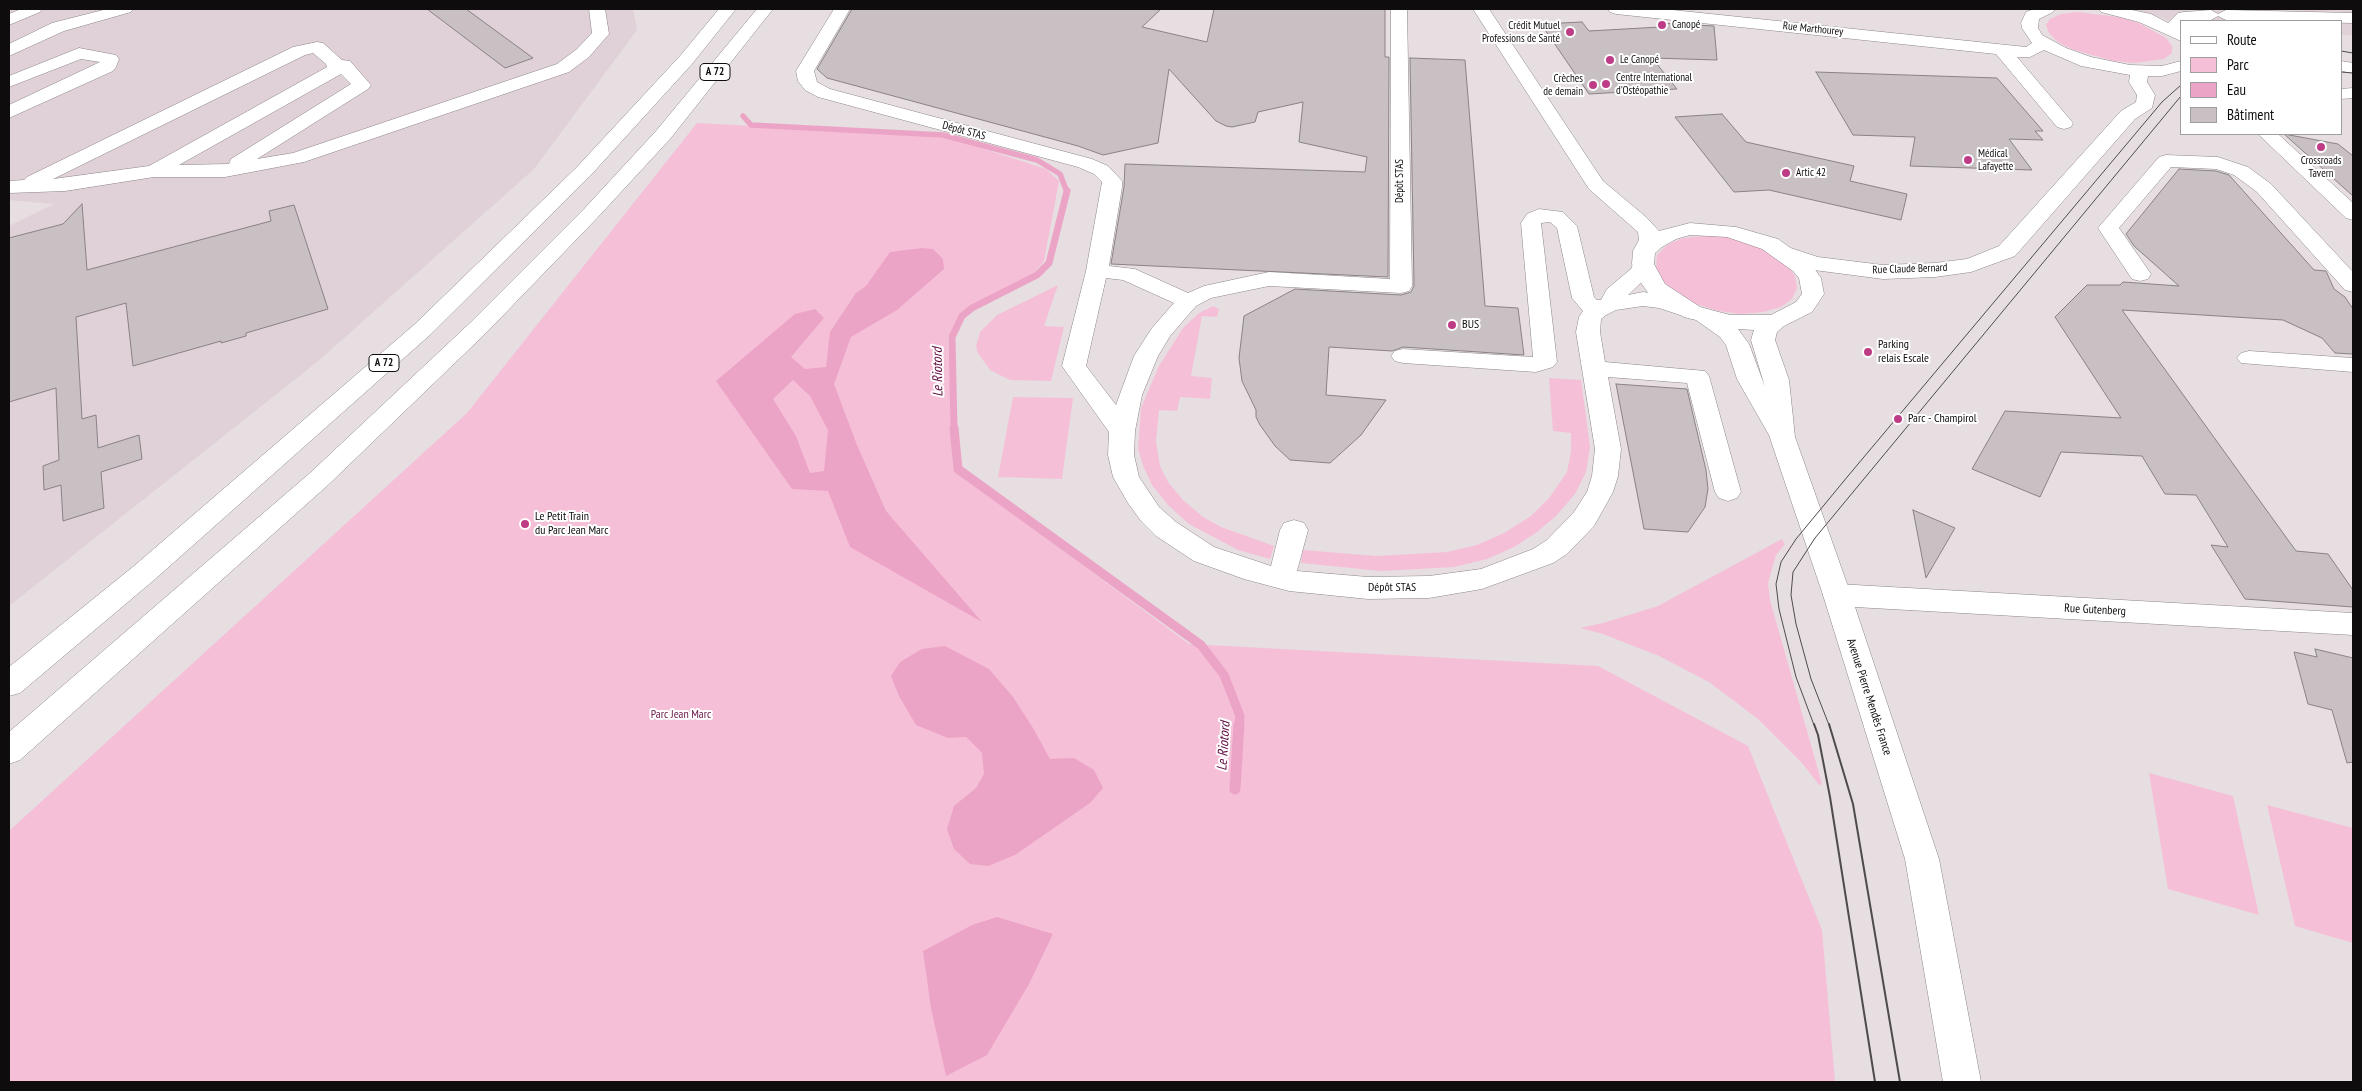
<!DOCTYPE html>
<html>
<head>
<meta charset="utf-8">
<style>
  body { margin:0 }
  #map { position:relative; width:2362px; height:1091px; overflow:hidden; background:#e6dee1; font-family:"PT Sans Narrow",sans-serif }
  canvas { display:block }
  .frame { position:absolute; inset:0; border:10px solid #0f0c0d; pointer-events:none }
  .legend { position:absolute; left:2180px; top:20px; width:162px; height:115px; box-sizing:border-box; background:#fff; border:1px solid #9f9e9e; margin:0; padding:6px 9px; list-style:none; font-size:15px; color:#0f0c0d }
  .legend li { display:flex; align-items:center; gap:10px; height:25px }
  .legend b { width:25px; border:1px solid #9f9e9e }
</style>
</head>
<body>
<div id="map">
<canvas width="2362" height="1091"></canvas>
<div class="frame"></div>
<ul class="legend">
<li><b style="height:6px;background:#fff"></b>Route</li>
<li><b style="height:14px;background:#f6bfd8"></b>Parc</li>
<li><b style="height:14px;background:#eca4c6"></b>Eau</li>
<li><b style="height:14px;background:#c8c0c3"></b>Bâtiment</li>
</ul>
</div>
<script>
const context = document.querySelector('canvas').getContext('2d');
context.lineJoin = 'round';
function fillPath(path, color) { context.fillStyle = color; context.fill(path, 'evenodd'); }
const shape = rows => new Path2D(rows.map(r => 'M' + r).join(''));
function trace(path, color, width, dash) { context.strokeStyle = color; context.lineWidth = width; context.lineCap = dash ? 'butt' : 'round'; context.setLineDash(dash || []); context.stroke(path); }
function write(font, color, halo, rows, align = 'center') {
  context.font = font + ' "PT Sans Narrow",sans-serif'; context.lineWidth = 4; context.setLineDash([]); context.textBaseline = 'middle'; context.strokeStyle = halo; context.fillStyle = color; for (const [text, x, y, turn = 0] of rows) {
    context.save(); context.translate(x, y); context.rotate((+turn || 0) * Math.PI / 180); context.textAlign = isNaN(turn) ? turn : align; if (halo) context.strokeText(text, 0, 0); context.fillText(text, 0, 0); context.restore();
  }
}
const built = shape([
  [9,9,633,9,637,30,534,169,317,362,9,606,9,226,54,204,9,200],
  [2132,9,2353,9,2353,35,2341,35,2341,21,2181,21,2181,27,2163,18]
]);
const green = shape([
  [2077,12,2119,17,2139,23,2166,38,2172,46,2172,53,2164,59,2134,63,2114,61,2074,50,2058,42,2049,33,2046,25,2050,19,2061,14],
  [697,123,944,136,1046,169,1059,181,1044,261,1033,274,963,311,948,337,953,469,1189,644,1598,666,1748,746,1822,930,1835,1082,9,1082,9,831,467,413],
  [1703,236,1727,237,1750,243,1771,252,1786,263,1795,276,1797,288,1792,299,1781,307,1763,312,1741,314,1718,311,1696,304,1677,294,1663,281,1656,268,1657,255,1667,245,1683,238],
  [1058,285,1044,326,1064,327,1051,381,1010,380,990,370,978,353,976,346,980,332,997,315],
  [1213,306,1219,309,1217,317,1202,316,1191,376,1212,378,1210,399,1180,397,1177,411,1159,410,1156,442,1160,466,1168,482,1183,500,1203,517,1221,527,1274,546,1270,559,1238,550,1189,524,1169,506,1152,485,1144,468,1138,449,1141,408,1159,366,1183,328,1199,313],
  [1549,378,1581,380,1590,447,1586,472,1575,494,1556,516,1537,532,1514,547,1487,559,1454,567,1381,571,1301,563,1303,550,1376,556,1447,552,1477,545,1504,533,1531,516,1550,497,1567,472,1571,452,1571,433,1553,431],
  [1013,397,1073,398,1062,479,998,477],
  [1782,539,1785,544,1776,555,1768,583,1770,600,1822,784,1819,785,1803,764,1758,719,1709,682,1659,656,1603,634,1580,628,1603,623,1658,606],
  [2149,773,2233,796,2259,915,2168,889],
  [2267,805,2353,828,2353,943,2295,926]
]);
const water = shape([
  [922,248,933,249,943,259,944,269,897,310,851,337,834,384,857,445,886,511,982,622,850,547,828,491,792,489,716,381,795,314,815,309,824,318,791,357,805,369,826,367,830,332,856,293,866,286,890,252],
  [793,380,810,396,828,430,824,471,810,473,796,436,773,399],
  [945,646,989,669,1013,697,1033,728,1050,759,1074,758,1094,770,1103,788,1090,803,1015,855,988,866,970,864,954,849,947,829,954,806,976,788,984,774,982,753,966,737,948,738,916,725,899,696,891,676,900,662,922,649],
  [997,917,1053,934,1029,984,987,1055,946,1076,931,1008,923,951,972,925]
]);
const streamFar3 = shape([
  [743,116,751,125,943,135,1037,160,1060,174,1067,192]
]);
const streamFar2 = shape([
  [954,430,952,337,962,316,972,308,1037,275,1049,263,1067,191]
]);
const streamFar1 = shape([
  [954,428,958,469,1201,645,1224,675,1240,716,1239,725]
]);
const stream = shape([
  [1235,789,1239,724]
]);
const building = shape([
  [427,9,466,9,533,58,505,68,427,9],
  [852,9,1161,9,1142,27,1207,42,1214,9,1385,9,1385,57,1389,57,1388,277,1111,264,1124,187,1125,164,1365,172,1367,157,1299,142,1303,102,1258,112,1255,122,1232,127,1226,126,1216,121,1169,69,1158,143,1103,155,1078,146,827,78,817,69,852,9],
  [1582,22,1589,31,1660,27,1658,23,1714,26,1717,60,1652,58,1677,89,1589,94,1541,24,1582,22],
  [1410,58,1465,60,1485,306,1518,308,1524,355,1403,347,1392,351,1329,347,1326,395,1386,400,1361,435,1330,463,1290,460,1275,446,1260,425,1256,417,1256,410,1242,381,1239,358,1244,316,1295,289,1401,295,1411,292,1414,286,1410,58],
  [1816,72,1997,78,2043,131,2035,131,2043,140,2009,139,2032,170,1910,166,1915,137,1853,135,1816,72],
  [1722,114,1746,142,1854,166,1850,181,1907,194,1901,220,1769,190,1734,192,1675,117,1722,114],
  [2284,134,2338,144,2353,156,2353,196,2284,134],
  [2179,169,2216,171,2229,175,2314,270,2326,271,2334,289,2345,297,2353,309,2353,354,2335,353,2322,338,2283,320,2122,310,2296,551,2328,554,2353,590,2353,607,2245,599,2211,545,2228,547,2196,495,2165,494,2142,456,2061,452,2040,497,1972,469,2005,411,2121,418,2055,317,2087,285,2120,285,2123,282,2179,286,2134,246,2126,234,2179,169],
  [82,204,87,270,271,221,269,211,294,205,328,309,246,333,246,336,221,343,221,341,133,366,126,303,76,317,82,419,96,415,98,448,139,435,142,459,101,472,104,508,63,521,61,485,44,490,43,466,59,460,56,388,9,402,9,238,63,224,82,204],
  [1616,384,1687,389,1706,470,1708,489,1705,507,1688,532,1644,529,1616,384],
  [1913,510,1955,528,1926,578,1913,510],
  [2315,649,2353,658,2353,762,2347,763,2332,710,2308,704,2294,652,2317,657,2315,649]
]);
const minor = shape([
  [21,9,42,9,40,12,9,25,9,14,21,9],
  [107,9,133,9,131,12,64,31,9,56,9,44,52,23,107,9],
  [589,9,605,9,609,34,589,57,569,72,304,162,225,177,154,177,65,191,9,193,9,181,24,180,27,177,293,47,317,42,323,43,342,60,350,61,371,85,368,89,257,159,293,153,557,64,577,49,592,33,589,9],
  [313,53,326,64,327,67,149,166,53,179,305,55,313,53],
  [341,74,351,84,231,159,229,164,179,165,341,74],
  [834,9,850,9,814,71,817,82,830,89,1092,159,1108,166,1122,181,1122,187,1109,266,1135,269,1188,293,1204,286,1269,272,1390,279,1391,9,1407,9,1412,286,1409,291,1401,293,1269,286,1211,298,1196,306,1170,336,1158,356,1142,395,1135,431,1134,455,1139,477,1159,507,1176,522,1214,547,1271,566,1280,530,1284,523,1294,520,1304,523,1308,530,1297,571,1368,577,1429,576,1481,569,1533,549,1547,540,1574,512,1587,492,1592,476,1595,449,1576,332,1579,317,1583,311,1572,298,1557,228,1550,222,1541,223,1557,362,1553,367,1536,372,1403,363,1395,361,1391,356,1395,351,1403,349,1533,357,1521,223,1527,214,1539,209,1563,212,1577,226,1594,297,1597,300,1601,300,1607,289,1631,269,1635,259,1643,257,1651,259,1654,264,1652,272,1628,295,1643,292,1663,295,1700,307,1703,312,1700,317,1692,319,1659,308,1643,306,1616,310,1606,315,1601,319,1600,332,1605,362,1705,371,1709,376,1741,492,1737,498,1728,501,1719,498,1715,492,1687,383,1608,377,1621,449,1618,476,1613,492,1594,526,1567,554,1553,563,1482,589,1429,598,1368,599,1289,591,1244,579,1194,561,1156,536,1141,521,1128,503,1113,477,1108,455,1109,432,1062,366,1086,271,1102,182,1094,174,1078,167,818,97,805,90,798,81,796,71,834,9],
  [1106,278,1123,280,1174,303,1152,328,1134,356,1116,405,1086,366,1106,278],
  [1608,9,1663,9,2026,47,2032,43,2022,28,2021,23,2026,12,2034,9,2055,9,2053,12,2039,19,2038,28,2042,35,2066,48,2091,57,2130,65,2162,66,2181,61,2181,71,2162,76,2148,76,2147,82,2155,95,2152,108,2135,119,2015,256,1971,272,1935,277,1883,279,1814,270,1773,256,1770,251,1773,246,1781,245,1818,257,1883,265,1935,263,1967,259,1999,246,2121,111,2136,102,2137,95,2129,82,2130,75,2081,66,2044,50,2030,57,2017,57,2073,123,2071,127,2064,129,2057,127,1996,54,1616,14,1610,12,1608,9],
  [2099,9,2127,9,2151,14,2168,23,2178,13,2184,12,2211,10,2218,14,2226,10,2353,13,2353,23,2226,20,2218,16,2211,20,2181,21,2181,41,2139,22,2101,12,2099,9],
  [79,48,116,55,119,59,116,67,113,71,9,118,9,105,100,62,81,59,9,87,9,76,79,48],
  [2341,61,2353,63,2353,73,2341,71,2341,61],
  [2353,88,2353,98,2341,99,2341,89,2353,88],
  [2258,134,2278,134,2353,203,2353,220,2346,218,2258,134],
  [2166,155,2218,157,2248,167,2271,184,2353,272,2353,292,2345,290,2257,192,2234,175,2216,169,2171,167,2119,228,2151,274,2148,279,2140,281,2132,279,2098,228,2159,157,2166,155],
  [2249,351,2353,358,2353,372,2241,363,2237,358,2241,353,2249,351],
  [1837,584,2353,613,2353,635,1837,606,1827,603,1823,595,1827,587,1837,584]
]);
const major = shape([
  [1473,9,1489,9,1603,181,1646,217,1659,231,1690,223,1736,227,1778,239,1809,261,1821,278,1824,294,1812,312,1784,326,1777,332,1775,340,1789,380,1795,437,1851,595,1939,859,1981,1082,1943,1082,1905,859,1823,595,1769,435,1737,379,1726,345,1720,337,1696,320,1684,317,1649,294,1639,280,1632,264,1633,251,1639,240,1638,232,1589,189,1473,9],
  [1690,235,1727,237,1762,249,1793,271,1799,278,1802,294,1796,302,1771,315,1730,315,1700,307,1665,284,1654,264,1655,253,1662,247,1676,239,1690,235],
  [1738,329,1754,330,1751,340,1765,387,1749,344,1738,329]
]);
const highway = shape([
  [719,9,736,9,692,64,590,176,431,334,154,580,20,693,9,696,9,667,134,566,415,324,576,168,680,56,719,9],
  [757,9,773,9,670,139,598,217,487,332,328,485,20,760,9,764,9,732,310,473,471,322,584,209,656,131,757,9]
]);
const tramFar1 = shape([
  [2341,51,2353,53],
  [2341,72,2353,73],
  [1814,725,1796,677,1779,609,1776,584,1781,562,1796,539,1848,476,2162,102,2181,85],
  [1829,725,1811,679,1796,624,1791,595,1793,572,1815,538,2181,96]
]);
const tram = shape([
  [1814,724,1818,735,1830,797,1875,1082],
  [1829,724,1853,804,1900,1082]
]);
const markers = [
  [1662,25,5,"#bd3c85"],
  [1570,32,5,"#bd3c85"],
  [1610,60,5,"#bd3c85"],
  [1606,84,5,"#bd3c85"],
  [1593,85,5,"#bd3c85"],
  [2321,147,5,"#bd3c85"],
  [1968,160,5,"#bd3c85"],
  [1786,173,5,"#bd3c85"],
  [1452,325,5,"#bd3c85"],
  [1868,352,5,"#bd3c85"],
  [1898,419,5,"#bd3c85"],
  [525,524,5,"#bd3c85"]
];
const farPoinames = [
  ["Canopé",1672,25],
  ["Crédit Mutuel",1560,26,"right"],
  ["Professions de Santé",1560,39,"right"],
  ["Le Canopé",1620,60],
  ["Centre International",1616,78],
  ["d'Ostéopathie",1616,91],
  ["Crèches",1583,79,"right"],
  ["de demain",1583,92,"right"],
  ["Médical",1978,154],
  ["Lafayette",1978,167],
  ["Crossroads",2321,161,"center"],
  ["Tavern",2321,174,"center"],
  ["Artic 42",1796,173]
];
const farStreetnames = [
  ["Rue Marthourey",1813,29,6],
  ["Dépôt STAS",964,131,15],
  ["Dépôt STAS",1400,181,-90],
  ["Rue Claude Bernard",1910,269,-2]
];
const shields = [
  [715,72,30],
  [384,363,30]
];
const shieldNames = [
  ["A 72",715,72],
  ["A 72",384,363]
];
const poiNames = [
  ["BUS",1462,325],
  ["Parking",1878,345],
  ["relais Escale",1878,359],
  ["Parc - Champirol",1908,419],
  ["Le Petit Train",535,517],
  ["du Parc Jean Marc",535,531]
];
const streetNames = [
  ["Dépôt STAS",1392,588],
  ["Rue Gutenberg",2095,610,3],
  ["Avenue Pierre Mendès France",1869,697,72]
];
const parkNames = [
  ["Parc Jean Marc",681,715]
];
const waterNames = [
  ["Le Riotord",938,372,-91],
  ["Le Riotord",1224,746,-86]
];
fillPath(built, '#e0d0d7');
fillPath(green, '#f6bfd8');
fillPath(water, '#eca4c6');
trace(streamFar3, '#eca4c6', 5.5);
trace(streamFar2, '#eca4c6', 7);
trace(streamFar1, '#eca4c6', 9);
trace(stream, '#eca4c6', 11);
fillPath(building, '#c8c0c3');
trace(building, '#8a8285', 1);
trace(minor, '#8d8689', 1);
trace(major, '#8d8689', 1);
trace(highway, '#8d8689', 1);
fillPath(minor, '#fff');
fillPath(major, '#fff');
fillPath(highway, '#fff');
trace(tramFar1, '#4f4b4c', 1);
trace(tram, '#4f4b4c', 2);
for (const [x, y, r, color] of markers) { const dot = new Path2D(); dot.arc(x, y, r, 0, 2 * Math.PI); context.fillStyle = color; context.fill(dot); trace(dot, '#fff', 2); }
write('11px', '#0f0c0d', '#fff', farPoinames, 'left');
write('11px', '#0f0c0d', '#fff', farStreetnames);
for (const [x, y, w] of shields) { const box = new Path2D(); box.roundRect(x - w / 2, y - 8.5, w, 17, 4); context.fillStyle = '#fff'; context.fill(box); trace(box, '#0f0c0d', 1); }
write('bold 11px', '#0f0c0d', null, shieldNames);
write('12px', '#0f0c0d', '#fff', poiNames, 'left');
write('12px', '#0f0c0d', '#fff', streetNames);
write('12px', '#691747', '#fff', parkNames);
write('italic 14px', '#5d083c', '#fff', waterNames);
</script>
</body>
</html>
